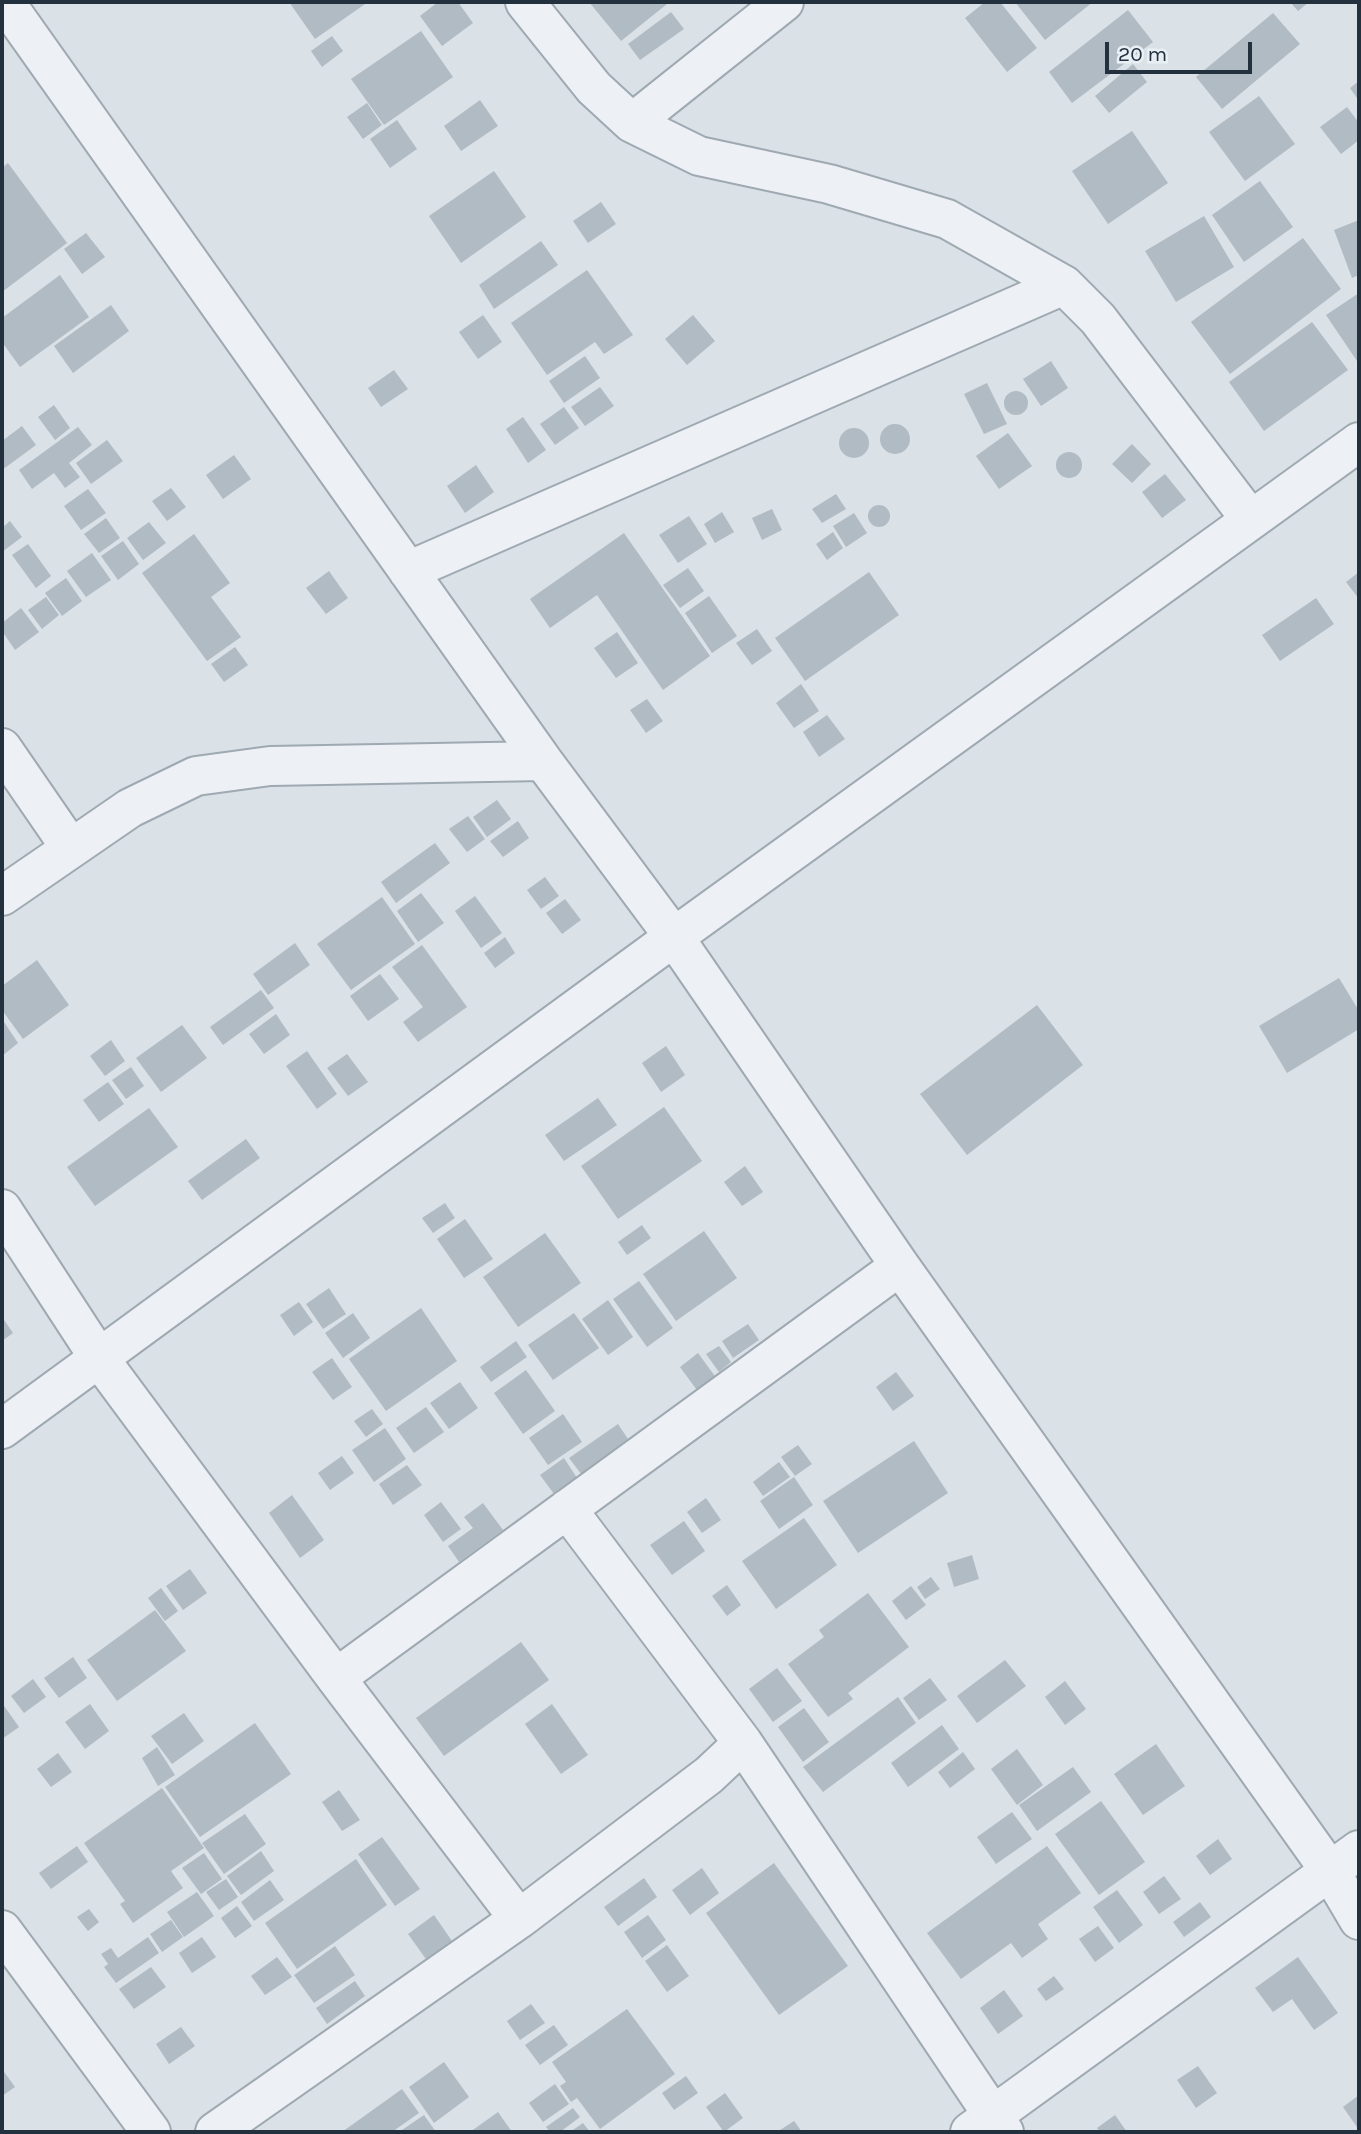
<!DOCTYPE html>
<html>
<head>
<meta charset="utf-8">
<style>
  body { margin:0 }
  #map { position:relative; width:1361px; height:2134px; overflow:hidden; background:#dae1e7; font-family:Karla,sans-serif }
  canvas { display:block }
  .frame { position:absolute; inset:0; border:4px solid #23313e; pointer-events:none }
  .scale { position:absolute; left:1105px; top:42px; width:147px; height:32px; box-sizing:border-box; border:4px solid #23313e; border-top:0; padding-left:9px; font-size:21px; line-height:24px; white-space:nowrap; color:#23313e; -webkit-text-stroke:5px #e9f0f5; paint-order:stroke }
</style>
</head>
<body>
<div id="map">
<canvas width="1361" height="2134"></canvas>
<div class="frame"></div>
<div class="scale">20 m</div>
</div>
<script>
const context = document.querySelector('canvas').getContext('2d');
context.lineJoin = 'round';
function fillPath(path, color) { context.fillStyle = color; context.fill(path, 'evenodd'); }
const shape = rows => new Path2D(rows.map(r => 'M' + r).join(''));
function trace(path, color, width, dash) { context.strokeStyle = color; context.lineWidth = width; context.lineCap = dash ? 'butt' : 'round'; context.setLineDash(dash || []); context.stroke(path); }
const building = shape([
  [289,2,368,2,315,39],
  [438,2,458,2,473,23,442,46,420,16],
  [589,2,665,2,667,4,621,41],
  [985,2,1000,2,1037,48,1007,72,965,18],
  [1015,2,1093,2,1045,40],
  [1290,2,1309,2,1298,11],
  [1128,10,1153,42,1072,103,1049,72],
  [671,12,684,29,640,60,628,44],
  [1273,13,1300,44,1222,109,1196,77],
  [421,31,453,77,384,125,351,79],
  [332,36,343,51,322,67,311,51],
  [1133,64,1147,82,1109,113,1095,96],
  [1359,81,1359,101,1350,88],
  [1259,96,1295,144,1245,181,1209,132],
  [480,100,498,126,461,151,444,126],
  [367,103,382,125,363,139,347,117],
  [1347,107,1359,123,1359,140,1341,154,1320,127],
  [397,120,417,149,390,168,370,139],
  [1132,131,1168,183,1108,224,1072,171],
  [8,163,67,243,2,292,2,168],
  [494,171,526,217,461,263,429,216],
  [1260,181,1293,227,1244,262,1212,215],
  [601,202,616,224,588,243,573,221],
  [1204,216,1234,267,1176,302,1145,251],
  [1359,220,1359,275,1352,278,1334,230],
  [86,233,105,257,82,274,64,249],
  [1303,238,1341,289,1230,374,1191,322],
  [541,241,558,265,494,309,479,285],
  [587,270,633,335,604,354,595,342,547,375,511,323],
  [60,275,89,317,20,367,2,342,2,318],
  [1359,293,1359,364,1326,315],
  [111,305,129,331,73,373,54,346],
  [483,315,502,342,478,359,459,332],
  [693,315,715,341,687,365,665,339],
  [1312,322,1348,370,1264,431,1229,382],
  [585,356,600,378,564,403,549,381],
  [1051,361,1068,388,1041,406,1023,379],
  [394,370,408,389,381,407,368,388],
  [987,383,1007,424,984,434,964,394],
  [600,387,614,406,585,426,571,407],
  '1004 403a12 12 0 1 1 24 0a12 12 0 1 1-24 0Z',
  [54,405,70,428,55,440,38,417],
  [564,407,579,428,555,445,540,424],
  [523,417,546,450,528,463,506,429],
  '880 439a15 15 0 1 1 30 0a15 15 0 1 1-30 0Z',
  [22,426,36,445,2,470,2,441],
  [78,427,92,445,69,463,80,477,65,488,54,473,32,489,19,470],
  '839 443a15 15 0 1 1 30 0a15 15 0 1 1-30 0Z',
  [1008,433,1032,466,999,489,976,456],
  [107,440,123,461,91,484,76,463],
  [1132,444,1151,464,1132,483,1112,464],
  '1056 465a13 13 0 1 1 26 0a13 13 0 1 1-26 0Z',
  [234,455,251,479,223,499,206,475],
  [476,465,494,492,465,513,447,486],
  [1165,474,1186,500,1162,518,1142,492],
  [171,488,186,507,167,521,152,501],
  [88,489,106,513,81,530,64,506],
  [836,494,846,509,822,523,812,509],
  '868 516a11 11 0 1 1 22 0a11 11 0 1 1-22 0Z',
  [772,509,782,530,762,540,752,518],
  [722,512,734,532,715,543,704,524],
  [854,513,867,533,846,547,833,526],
  [689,516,707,544,678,563,659,535],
  [106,518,120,538,99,553,84,534],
  [10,521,22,537,2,552,2,528],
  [149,522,166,543,143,560,127,538],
  [833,532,843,548,827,560,816,544],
  [624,533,710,656,663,690,597,595,550,628,530,599],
  [194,534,230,583,211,597,241,637,207,661,142,573],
  [123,541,139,564,118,580,101,556],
  [28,544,51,576,36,588,12,555],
  [92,553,111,580,86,597,67,571],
  [688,568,704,591,680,608,663,585],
  [329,571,348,598,326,614,306,588],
  [869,572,899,615,805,681,775,638],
  [1359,572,1359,599,1346,582],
  [66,578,82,601,62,616,45,593],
  [709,596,737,636,712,653,685,613],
  [46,597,59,615,42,629,28,610],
  [1316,598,1334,624,1280,661,1262,635],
  [21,608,39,632,15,650,2,631,2,623],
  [757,629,772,651,752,665,736,643],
  [617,632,638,663,616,678,594,648],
  [235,647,248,665,224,682,211,664],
  [801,684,819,711,794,728,776,703],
  [647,699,663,721,646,733,630,710],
  [827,715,845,739,819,757,803,732],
  [497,800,511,819,487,837,473,817],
  [468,816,485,839,467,852,449,829],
  [518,821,529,838,503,857,490,841],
  [435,843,450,863,396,903,381,882],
  [545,877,559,896,541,909,527,890],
  [421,893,444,923,418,942,397,911],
  [475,896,502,933,481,948,455,911],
  [382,897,415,944,351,990,317,944],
  [565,899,581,920,562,934,546,913],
  [505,937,515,953,495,968,484,953],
  [295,943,310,965,268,995,253,974],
  [422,945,467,1007,418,1042,403,1022,423,1007,392,967],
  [37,960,69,1005,23,1039,2,1010,2,986],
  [380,974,399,999,368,1021,350,996],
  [1339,978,1359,1011,1359,1029,1287,1073,1259,1026],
  [261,990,274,1008,223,1045,210,1027],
  [1037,1005,1083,1065,967,1155,920,1094],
  [276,1014,290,1035,264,1054,249,1034],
  [2,1019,18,1043,2,1056],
  [182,1025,207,1058,161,1092,136,1058],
  [111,1040,125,1061,105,1076,90,1056],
  [666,1046,685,1075,661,1092,642,1063],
  [307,1051,337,1094,317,1109,286,1066],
  [347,1054,368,1082,348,1096,327,1068],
  [131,1067,144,1086,126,1099,112,1080],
  [108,1082,124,1104,99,1122,83,1100],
  [598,1098,617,1125,564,1161,545,1135],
  [664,1107,702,1161,618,1219,581,1166],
  [149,1108,178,1147,95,1206,67,1167],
  [246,1139,260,1158,202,1200,188,1181],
  [745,1166,763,1192,742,1206,724,1182],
  [445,1203,455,1218,433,1233,422,1218],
  [465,1219,493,1259,464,1278,437,1239],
  [642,1225,651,1238,627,1255,618,1242],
  [704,1231,737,1278,676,1321,643,1274],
  [545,1233,581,1283,518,1327,483,1277],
  [639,1281,673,1328,647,1347,613,1299],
  [329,1288,346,1314,323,1329,306,1304],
  [608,1300,633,1337,608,1355,582,1319],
  [299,1302,313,1322,294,1336,280,1315],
  [421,1308,457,1361,386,1411,349,1359],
  [353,1313,370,1338,343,1358,325,1333],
  [574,1313,599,1348,553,1380,528,1345],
  [2,1317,13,1333,2,1341],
  [748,1324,759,1340,733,1358,722,1341],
  [516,1341,527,1357,491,1382,480,1367],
  [719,1346,731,1362,719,1372,706,1354],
  [698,1353,717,1379,699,1393,680,1367],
  [332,1358,352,1387,333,1400,312,1372],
  [526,1370,555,1411,523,1434,494,1393],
  [896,1372,914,1396,893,1411,876,1387],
  [460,1382,478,1408,449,1429,430,1403],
  [426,1407,444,1432,414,1453,396,1428],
  [372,1409,383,1424,366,1437,354,1421],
  [563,1414,582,1442,548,1465,529,1438],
  [618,1424,632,1445,585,1479,569,1458],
  [385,1428,406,1459,374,1482,352,1450],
  [914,1441,948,1493,858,1553,823,1501],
  [798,1445,812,1464,795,1476,781,1457],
  [342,1456,354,1473,330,1490,318,1473],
  [564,1458,577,1478,554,1494,540,1475],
  [779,1462,790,1477,763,1496,753,1482],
  [407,1465,422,1485,393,1505,379,1484],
  [794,1477,813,1505,779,1529,760,1501],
  [292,1495,324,1540,300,1558,269,1513],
  [706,1498,721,1520,702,1533,687,1512],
  [441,1502,461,1529,443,1542,424,1515],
  [483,1503,503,1530,459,1562,448,1546,473,1528,464,1517],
  [804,1518,837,1565,776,1609,742,1561],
  [684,1521,705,1551,672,1575,650,1545],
  [972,1555,979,1579,954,1587,947,1563],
  [190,1569,207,1593,183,1610,166,1586],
  [931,1577,940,1589,925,1599,917,1587],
  [727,1585,741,1605,727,1616,712,1596],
  [911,1586,926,1605,906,1620,892,1601],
  [161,1588,178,1611,165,1621,148,1598],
  [868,1593,909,1647,848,1693,853,1699,828,1717,788,1664,824,1637,819,1630],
  [155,1610,186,1651,117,1701,87,1660],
  [521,1642,549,1680,444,1756,416,1718],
  [73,1657,87,1678,59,1698,44,1678],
  [1005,1660,1026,1686,977,1723,957,1696],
  [777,1668,802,1701,773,1722,749,1689],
  [930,1678,947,1700,919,1720,903,1698],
  [33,1679,46,1697,24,1713,11,1696],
  [1065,1681,1086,1709,1065,1725,1045,1697],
  [898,1697,916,1723,823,1792,803,1767],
  [2,1703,19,1727,2,1739],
  [90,1704,109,1731,85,1749,65,1722],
  [552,1704,588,1755,561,1774,525,1724],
  [804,1708,829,1742,803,1762,778,1727],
  [184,1713,204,1741,172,1764,151,1736],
  [255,1723,291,1774,200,1837,165,1787],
  [942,1725,959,1749,908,1787,891,1763],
  [1156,1744,1185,1786,1143,1815,1114,1774],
  [157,1747,175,1775,158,1786,142,1758],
  [1017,1749,1043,1785,1017,1805,991,1769],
  [963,1752,975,1769,950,1788,938,1772],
  [58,1753,72,1772,51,1787,37,1769],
  [1073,1767,1091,1792,1037,1831,1019,1805],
  [162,1788,204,1848,171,1871,183,1888,133,1923,120,1904,125,1901,84,1843],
  [339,1790,360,1820,342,1831,322,1802],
  [1101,1801,1145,1862,1099,1895,1055,1834],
  [1012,1812,1032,1839,996,1864,977,1837],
  [245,1814,266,1844,224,1874,202,1843],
  [382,1837,420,1889,395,1906,358,1854],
  [1218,1839,1232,1859,1210,1875,1196,1856],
  [77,1846,88,1862,51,1889,39,1873],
  [1047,1846,1081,1893,1038,1924,1048,1939,1022,1958,1011,1943,961,1979,927,1933],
  [261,1851,274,1871,241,1895,227,1876],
  [204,1853,222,1879,201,1894,182,1868],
  [356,1859,387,1905,297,1969,265,1923],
  [774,1863,848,1966,779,2015,706,1913],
  [702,1868,719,1893,690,1915,672,1890],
  [1164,1876,1181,1899,1159,1914,1143,1892],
  [644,1878,657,1897,618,1926,604,1907],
  [226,1879,238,1897,219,1910,206,1892],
  [270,1880,284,1900,254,1921,241,1902],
  [1117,1890,1143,1925,1119,1943,1093,1907],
  [197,1892,214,1916,184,1937,167,1912],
  [1200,1902,1211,1917,1184,1937,1173,1922],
  [237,1906,252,1926,235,1938,221,1918],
  [89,1909,99,1922,88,1931,77,1917],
  [434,1915,452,1941,426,1959,408,1934],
  [648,1915,666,1940,642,1958,624,1932],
  [171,1920,183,1937,162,1952,150,1934],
  [1098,1926,1114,1948,1095,1962,1079,1939],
  [148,1937,159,1953,116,1983,104,1967,108,1964,101,1954,111,1948,118,1958],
  [202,1937,216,1957,192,1973,179,1953],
  [667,1945,689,1976,667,1992,645,1961],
  [335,1946,355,1975,314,2003,294,1975],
  [277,1957,292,1977,265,1995,251,1976],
  [1298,1957,1338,2013,1314,2030,1292,1999,1273,2012,1255,1988],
  [151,1967,166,1987,134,2009,119,1989],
  [1054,1976,1064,1989,1046,2001,1037,1989],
  [355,1981,365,1996,327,2024,316,2008],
  [1004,1990,1023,2016,998,2034,980,2008],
  [531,2004,545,2023,520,2040,507,2021],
  [627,2009,675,2074,600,2129,577,2098,571,2102,560,2086,566,2082,552,2062],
  [554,2025,568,2045,540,2065,525,2045],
  [181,2027,195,2046,169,2064,156,2044],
  [444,2062,469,2097,434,2123,409,2087],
  [1198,2066,1217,2093,1196,2108,1177,2080],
  [2,2069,15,2087,2,2096],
  [686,2076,698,2093,674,2110,662,2093],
  [555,2084,569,2104,543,2122,529,2103],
  [402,2089,419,2113,392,2132,342,2132],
  [725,2093,743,2118,724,2132,706,2107],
  [1359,2095,1359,2130,1343,2107],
  [573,2108,580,2117,560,2132,550,2132,546,2127],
  [498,2112,512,2132,470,2132],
  [424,2115,436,2132,399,2132],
  [1115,2115,1127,2132,1100,2132,1097,2128],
  [794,2121,802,2132,777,2132],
  [583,2123,590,2132,570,2132]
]);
const minor = shape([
  [5,2,543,761,674,937,900,1266,1330,1871,1359,1920],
  [525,2,594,88,632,123,699,156,829,184,947,219,1064,285,1098,319,1251,520],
  [632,123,784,2],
  [408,571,1064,285],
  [2,748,70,847],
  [2,896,130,808,196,776,270,766,543,761],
  [2,1209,99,1358,336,1678,519,1919],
  [2,1429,674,937,1359,442],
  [336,1678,900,1266],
  [743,1743,1004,2132],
  [2,1930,151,2132],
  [215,2132,519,1919,709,1775,743,1743,567,1509],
  [970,2132,1359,1850]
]);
fillPath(building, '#b1bbc4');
trace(minor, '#9fa9b1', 42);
trace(minor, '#edf1f5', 38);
</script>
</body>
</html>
